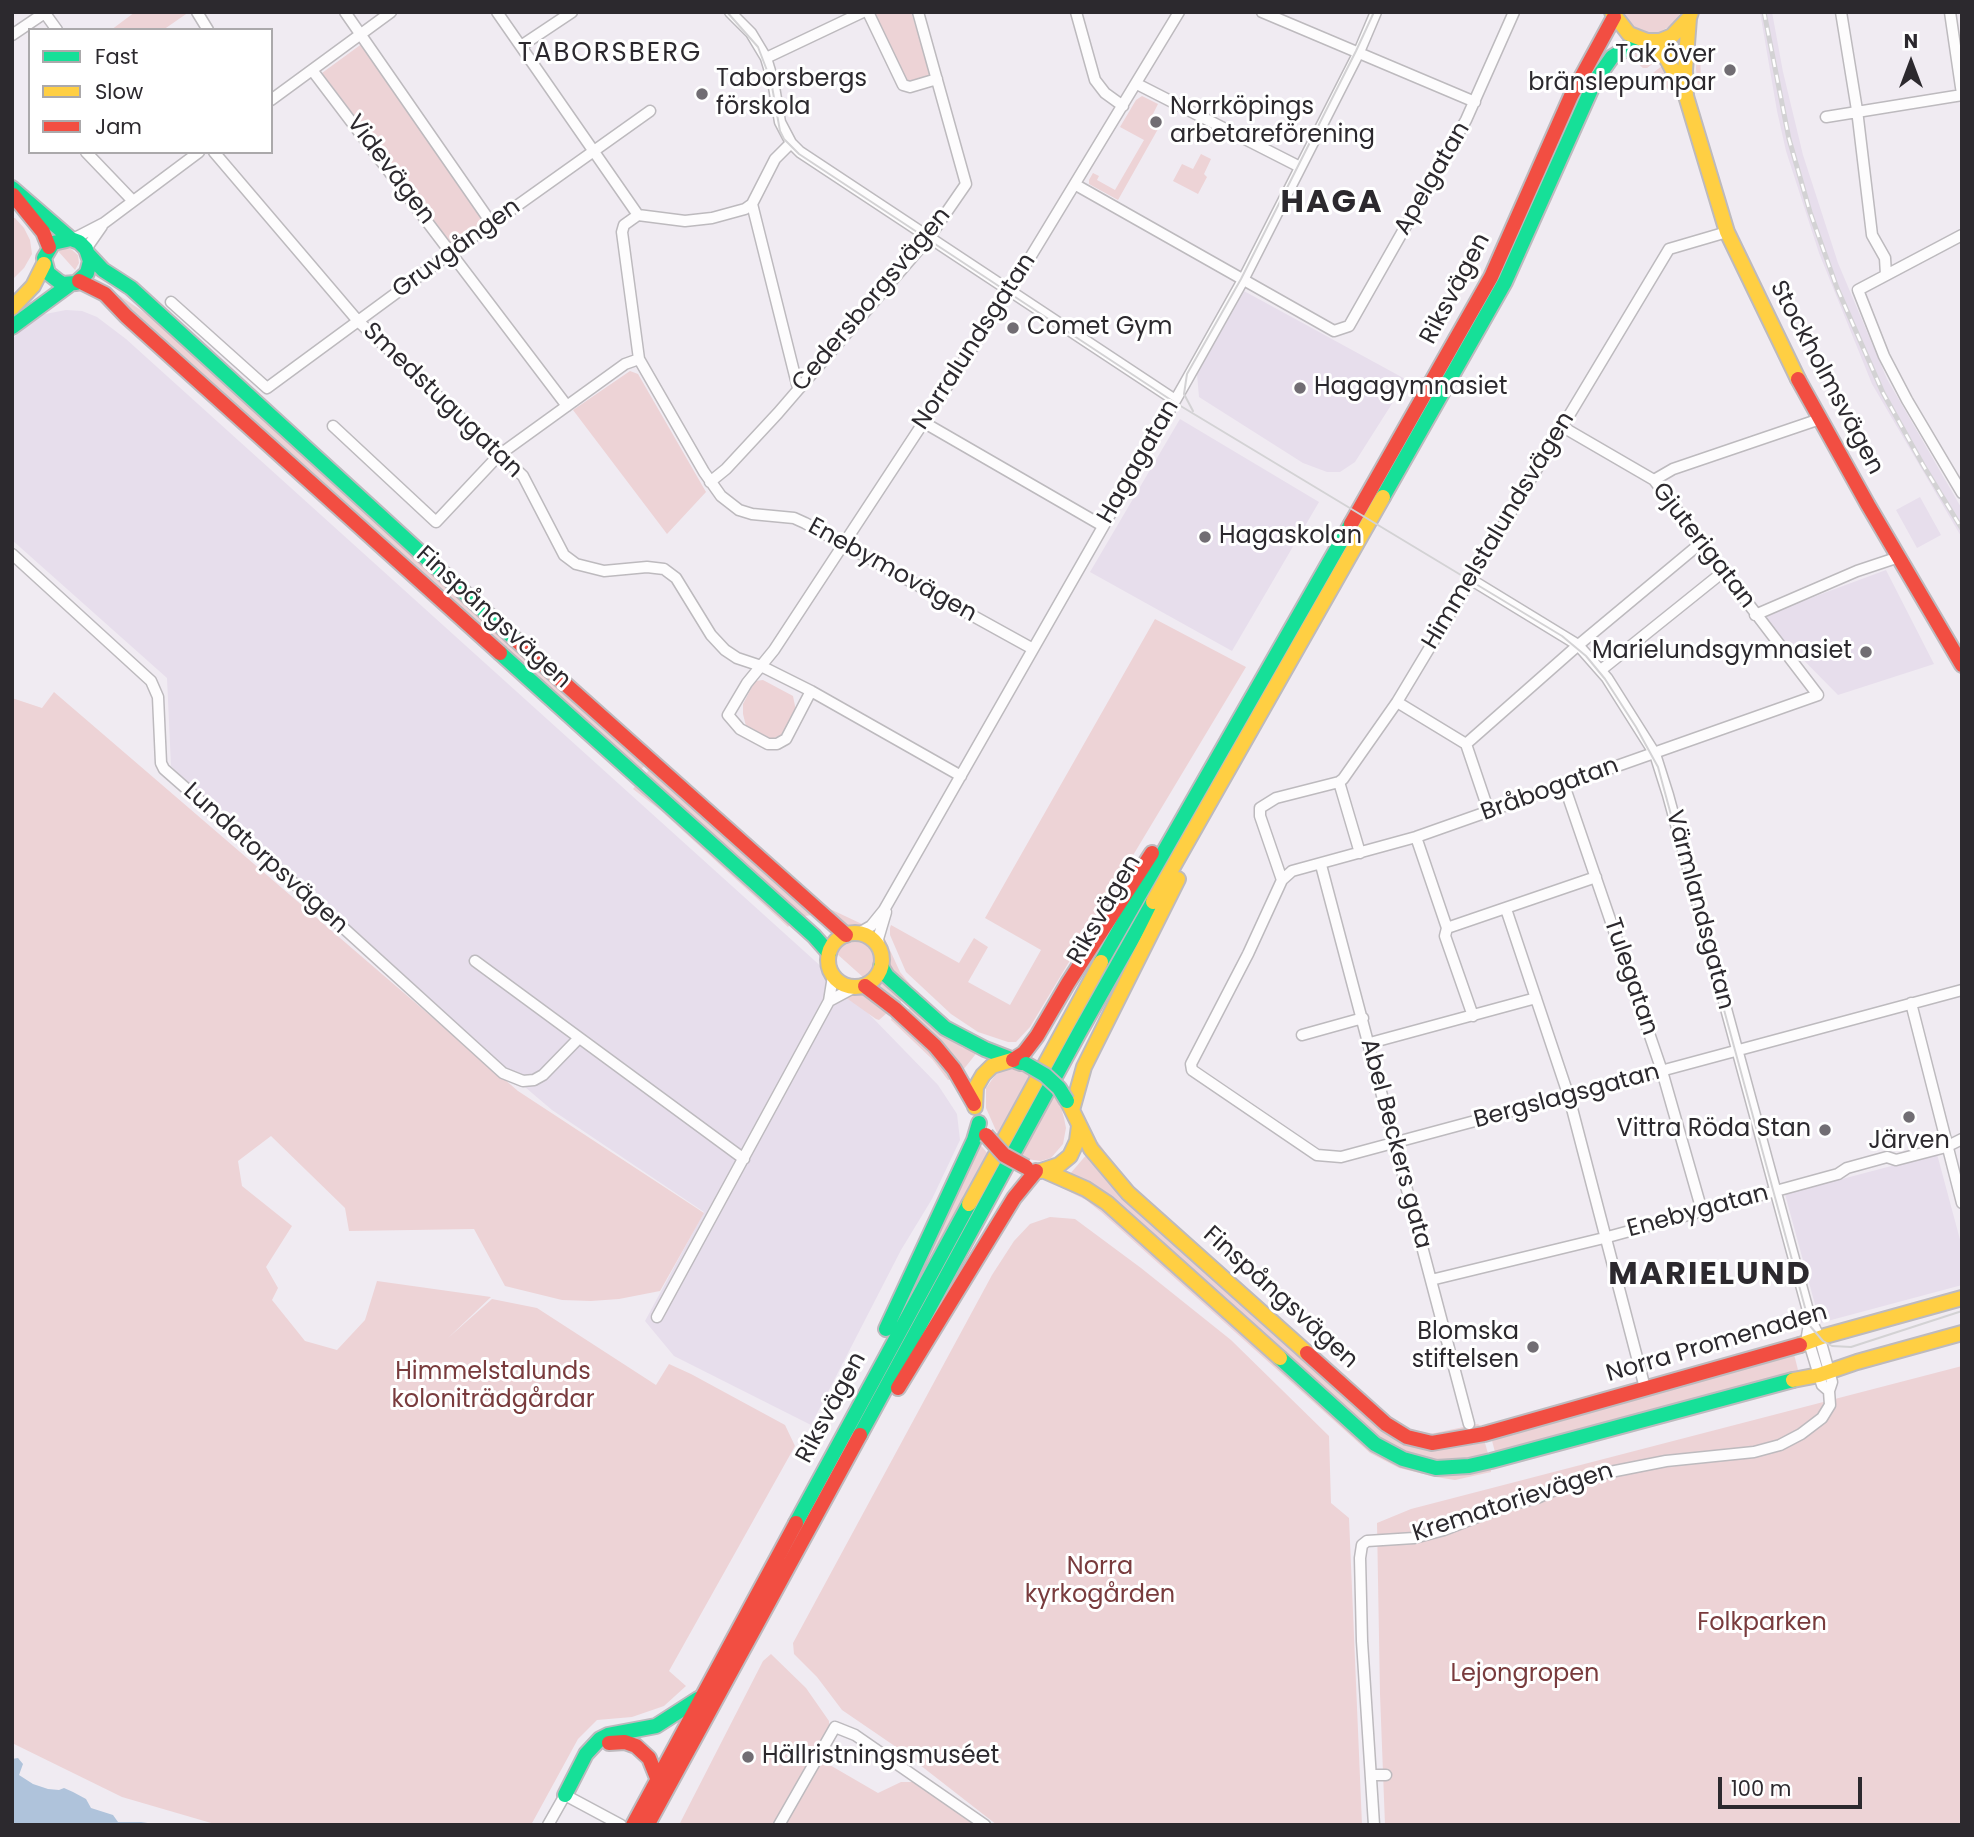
<!DOCTYPE html>
<html>
<head>
<meta charset="utf-8">
<style>
  body { margin:0 }
  #map { position:relative; width:1974px; height:1837px; overflow:hidden; background:#f0ebf2; font-family:Poppins,sans-serif }
  canvas { display:block }
  .frame { position:absolute; inset:0; border:14px solid #2c292e; pointer-events:none }
  .legend { position:absolute; left:28px; top:28px; width:245px; height:126px; box-sizing:border-box; background:#fff; border:2px solid #aba9ab; margin:0; padding:9px 12px; list-style:none; font-size:21px; color:#2c292e }
  .legend li { display:flex; align-items:center; gap:14px; height:35px }
  .legend b { width:35px; border:2px solid #aba9ab }
  .north { position:absolute; left:1876px; top:28px; width:70px; height:70px; -webkit-text-stroke:5px #fff; paint-order:stroke; rotate:0deg; font-size:19px; font-weight:700; line-height:28px; text-align:center; color:#2c292e }
  .north::after { content:''; display:block; margin:auto; width:24px; height:32px; background:#2c292e; clip-path:polygon(50% 0,100% 100%,50% 72%,0 100%) }
  .scale { position:absolute; left:1718px; top:1777px; width:144px; height:32px; box-sizing:border-box; border:4px solid #2c292e; border-top:0; padding-left:9px; font-size:21px; line-height:24px; white-space:nowrap; color:#2c292e; -webkit-text-stroke:5px #fff; paint-order:stroke }
</style>
</head>
<body>
<div id="map">
<canvas width="1974" height="1837"></canvas>
<div class="frame"></div>
<ul class="legend">
<li><b style="height:9px;background:#16e098"></b>Fast</li>
<li><b style="height:9px;background:#ffcf43"></b>Slow</li>
<li><b style="height:9px;background:#f24e42"></b>Jam</li>
</ul>
<div class="north">N</div>
<div class="scale">100 m</div>
</div>
<script>
const context = document.querySelector('canvas').getContext('2d');
context.lineJoin = 'round';
function fillPath(path, color) { context.fillStyle = color; context.fill(path, 'evenodd'); }
const shape = rows => new Path2D(rows.map(r => 'M' + r).join(''));
function trace(path, color, width, dash) { context.strokeStyle = color; context.lineWidth = width; context.lineCap = dash ? 'butt' : 'round'; context.setLineDash(dash || []); context.stroke(path); }
function write(font, color, halo, rows, align = 'center') {
  context.font = font + ' Poppins,sans-serif'; context.lineWidth = 6; context.setLineDash([]); context.textBaseline = 'middle'; context.strokeStyle = halo; context.fillStyle = color; for (const [text, x, y, turn = 0] of rows) {
    context.save(); context.translate(x, y); context.rotate((+turn || 0) * Math.PI / 180); context.textAlign = isNaN(turn) ? turn : align; if (halo) context.strokeText(text, 0, 0); context.fillText(text, 0, 0); context.restore();
  }
}
const built = shape([
  [1760,12,1772,12,1783,72,1803,155,1838,263,1887,379,1962,509,1962,538,1872,384,1819,253,1786,151,1777,111],
  [1244,291,1407,380,1355,462,1340,472,1327,472,1303,463,1199,397,1197,374],
  [66,310,82,311,97,317,126,339,835,979,938,1085,957,1114,960,1140,932,1199,901,1250,811,1425,674,1356,645,1321,704,1212,552,1110,492,1059,236,828,171,766,167,678,12,540,12,339,40,315],
  [1180,419,1319,502,1232,651,1090,572],
  [1920,497,1941,535,1917,548,1896,510],
  [1886,570,1934,664,1838,695,1766,622,1765,615],
  [1937,1154,1962,1247,1962,1285,1820,1323,1785,1194]
]);
const green = shape([
  [135,12,189,12,163,30,111,30],
  [911,12,931,75,905,82,874,13],
  [1622,12,1681,12,1674,24,1654,35,1636,31],
  [363,43,486,223,453,246,322,73],
  [1697,45,1700,45,1701,89,1698,86,1696,69],
  [1648,50,1659,59,1647,68,1643,68,1628,55,1633,52],
  [1663,65,1670,73,1676,93,1666,88,1653,73],
  [1142,96,1158,104,1148,124,1158,129,1118,200,1089,184,1089,180,1093,173,1099,176,1097,180,1115,190,1144,140,1120,127,1136,100],
  [1201,154,1211,159,1204,174,1207,177,1198,194,1173,181,1182,164,1193,169],
  [12,218,15,218,24,228,30,240,32,254,24,268,12,280],
  [63,249,71,249,78,255,79,263,75,270,58,251],
  [104,285,151,317,646,764,638,773,103,287],
  [630,371,638,374,706,492,667,534,573,410],
  [1155,619,1246,667,1030,1027,1016,1042,1008,1042,978,1032,951,1014,906,972,890,935,890,928,891,925,959,963,974,938,988,947,968,982,1010,1005,1041,950,985,918],
  [763,680,793,696,796,711,783,734,774,738,764,738,746,726,743,714,743,704,755,681],
  [54,692,518,1091,704,1213,660,1291,619,1299,591,1301,562,1300,505,1286,474,1229,349,1231,345,1208,271,1136,238,1161,242,1186,292,1226,266,1267,278,1288,272,1300,305,1341,337,1350,365,1320,377,1281,491,1297,448,1338,492,1299,537,1308,656,1385,669,1364,691,1374,785,1425,795,1446,669,1671,686,1686,664,1706,632,1717,597,1720,578,1739,531,1825,218,1825,122,1797,12,1743,12,698,42,708],
  [650,769,812,915,798,917,643,777],
  [636,785,768,904,793,921,788,927,660,810,633,789],
  [730,820,738,828,822,904,820,907,738,832,729,822],
  [828,908,864,925,854,928,847,927,826,911],
  [884,937,900,972,914,989,910,994,891,972],
  [855,941,866,944,873,954,873,966,864,978,836,953,843,944],
  [882,977,905,999,895,1005,874,986],
  [860,993,869,997,887,1013,879,1020,876,1019,845,997],
  [914,1007,954,1042,963,1048,979,1050,963,1070,901,1011],
  [892,1017,936,1058,951,1079,948,1080,932,1059,891,1020],
  [1014,1069,1031,1075,998,1135,986,1108,986,1088,996,1074,1004,1070],
  [1051,1093,1061,1107,1064,1118,1066,1128,1063,1144,1051,1158,1041,1161,1026,1159,1017,1154],
  [1098,1142,1126,1181,1388,1416,1409,1429,1430,1434,1478,1424,1480,1426,1455,1434,1429,1437,1416,1434,1396,1425,1127,1185,1110,1166,1096,1143],
  [979,1143,988,1154,870,1371,962,1179],
  [1088,1153,1100,1172,1120,1194,1388,1434,1403,1442,1428,1448,1442,1448,1484,1439,1488,1454,1466,1460,1426,1461,1384,1444,1069,1175],
  [1061,1184,1078,1191,1109,1213,1373,1450,1408,1468,1429,1473,1450,1475,1470,1473,1491,1468,1491,1472,1455,1480,1436,1477,1399,1468,1370,1453,1101,1212,1086,1200,1060,1187],
  [1050,1217,1075,1219,1141,1268,1231,1340,1329,1436,1331,1503,1349,1518,1362,1825,997,1825,902,1751,842,1710,817,1677,794,1654,793,1643,992,1275,1014,1241,1030,1224],
  [1794,1354,1798,1370,1495,1452,1491,1437],
  [1962,1366,1962,1825,1385,1825,1380,1694,1377,1523,1411,1509],
  [771,1654,806,1688,829,1721,829,1730,816,1757,878,1793,901,1782,917,1782,977,1825,679,1825,763,1661]
]);
const water = shape([
  [18,1758,23,1764,19,1775,33,1784,48,1789,59,1790,64,1788,73,1792,86,1799,91,1808,113,1815,118,1822,141,1822,161,1825,12,1825,12,1759]
]);
const street = shape([
  [44,12,57,30],
  [197,12,208,30],
  [345,12,492,224],
  [497,12,638,215,624,225,622,232,639,359,704,472,721,496,739,510,752,514,794,518,805,523,1033,649],
  [730,12,751,33,766,58,773,81,780,122,791,143,800,152,1175,400],
  [868,12,903,85,910,87,937,79],
  [1076,12,1095,80,1105,93,1123,106],
  [1262,12,1475,102],
  [1841,12,1857,110,1872,235,1885,258,1886,275],
  [1950,12,1962,94],
  [12,35,46,12],
  [521,46,572,12],
  [766,58,863,12],
  [312,70,567,406],
  [1137,84,1300,167],
  [271,100,391,12],
  [1826,117,1962,95],
  [86,152,132,200],
  [214,152,358,321,523,476,564,555,576,564,604,571,647,567,664,569,676,578,711,635,725,650,737,658,761,666,811,691,961,776],
  [1076,185,1334,331,1349,326,1466,120,1514,12],
  [752,204,798,388],
  [638,215,685,221,712,218,745,209,752,204,775,159,791,143],
  [1962,235,1858,290,1884,356,1907,400,1962,493],
  [73,239,104,223,199,152],
  [86,249,102,226],
  [171,302,267,388,452,252,650,111],
  [923,422,1103,526],
  [333,426,436,522,499,455,625,364,639,359],
  [1561,426,1654,480,1818,695,1416,837,1292,871,1282,880,1248,954,1191,1064,1192,1070,1317,1155,1341,1157,1962,990],
  [1654,480,1673,469,1820,419],
  [710,482,726,469,778,413,928,239,966,184,918,12],
  [12,554,151,681,158,697,161,763,164,769,305,893,503,1073,523,1081,534,1080,543,1075,579,1038],
  [1755,615,1857,571,1899,557],
  [1601,670,1723,572],
  [811,691,786,739,777,744,768,744,740,729,728,715,747,683,774,650,1011,289,1179,12],
  [1397,702,1466,744,1489,812],
  [1466,744,1576,647,1702,542],
  [1339,782,1360,853],
  [1564,785,1662,1071,1702,1211],
  [1416,837,1447,928,1445,936,1473,1016],
  [1321,865,1469,1424],
  [1282,880,1260,816,1260,808,1276,798,1339,782,1343,779,1397,702,1669,249,1727,232],
  [1506,909,1569,1097,1645,1388],
  [1447,928,1596,877],
  [857,934,871,926,884,910,1184,385,1243,280,1359,52,1376,12],
  [881,955,878,939,886,912],
  [475,961,744,1159],
  [829,1001,855,987],
  [1911,1003,1962,1203],
  [1302,1035,1363,1018],
  [1370,1043,1536,998],
  [1431,1280,1604,1238,1838,1174,1847,1168,1887,1157,1896,1160,1946,1147,1962,1139],
  [657,1317,829,1001,833,976],
  [1810,1318,1807,1336,1822,1385,1829,1391],
  [1371,1775,1386,1775],
  [548,1825,565,1795,621,1825],
  [779,1825,835,1727,855,1735,985,1825],
  [1374,1825,1362,1641,1360,1558,1362,1545,1367,1541,1414,1538,1444,1530,1506,1506,1537,1498,1568,1484,1600,1474,1666,1461,1754,1452,1780,1445,1801,1434,1822,1418,1830,1405,1829,1391,1832,1382,1820,1339,1810,1318,1668,795,1655,754,1607,678,1578,645,1470,579]
]);
const fast = shape([
  [12,188,71,239,79,242,86,249,90,261,87,273,76,283,62,284,48,273,44,258,53,243,71,239],
  [89,255,103,270,131,288,516,640],
  [12,327,69,285],
  [1383,497,1505,282,1595,81,1612,57,1641,40],
  [500,653,814,936,829,953],
  [1101,962,1351,524],
  [881,966,887,976,945,1028,985,1049,1021,1063],
  [886,1329,974,1140,979,1123],
  [1280,1358,1375,1444,1403,1459,1436,1468,1469,1466,1491,1461,1793,1380],
  [860,1435,1079,1033,1153,902],
  [796,1523,969,1204],
  [565,1795,586,1754,600,1739,608,1735,656,1726,698,1699]
]);
const slow = shape([
  [1612,12,1629,34,1647,41,1660,41,1672,36,1689,18,1691,12],
  [1689,18,1685,70,1686,96,1727,232,1798,379],
  [1647,41,1667,59,1684,92],
  [12,308,33,286,44,264],
  [1153,902,1383,497],
  '828 960a27 27 0 1 1 54 0a27 27 0 1 1-54 0Z',
  [1068,1102,1091,1149,1128,1193,1307,1353],
  [975,1107,976,1087,983,1075,992,1066,1012,1060],
  [1072,1110,1084,1067,1178,879],
  [1041,1171,1059,1165,1070,1156,1077,1141,1079,1126],
  [1045,1171,1086,1189,1107,1203,1280,1358],
  [969,1204,1101,962],
  [1800,1345,1825,1336,1962,1298],
  [1793,1380,1819,1375,1857,1362,1962,1333]
]);
const jam = shape([
  [13,195,43,232,49,247],
  [79,281,105,294,126,316,500,653],
  [1798,379,1868,505,1962,665],
  [1351,524,1491,277,1571,96,1614,17],
  [516,640,846,935],
  [865,986,895,1009,935,1046,954,1069,974,1104],
  [1013,1060,1024,1053,1037,1036,1068,983,1152,853],
  [1307,1353,1386,1424,1407,1437,1432,1443,1484,1434,1800,1345],
  [898,1388,1014,1198,1036,1171],
  [609,1743,625,1742,636,1746,649,1758,657,1778],
  [648,1824,860,1435],
  [633,1825,796,1523]
]);
const tram = shape([
  [727,12,758,47,771,81,780,131,784,139,799,154,1174,402,1562,636,1586,656,1605,679,1636,727,1658,767,1810,1326,1823,1341,1832,1346,1851,1347,1962,1311],
  [1193,411,1184,394,1187,374,1241,279,1356,51,1374,12]
]);
const rail = shape([
  [1764,12,1789,139,1810,212,1837,288,1883,393,1923,465,1962,529]
]);
const fastBridge = shape([
  [1026,1064,1045,1075,1059,1088,1067,1101]
]);
const jamBridge = shape([
  [986,1135,1004,1155,1026,1167]
]);
const markers = [
  [1730,70,7,"#716d73"],
  [702,94,7,"#716d73"],
  [1156,122,7,"#716d73"],
  [1013,328,7,"#716d73"],
  [1300,388,7,"#716d73"],
  [1205,537,7,"#716d73"],
  [1866,652,7,"#716d73"],
  [1909,1117,7,"#716d73"],
  [1825,1130,7,"#716d73"],
  [1533,1347,7,"#716d73"],
  [748,1757,7,"#716d73"]
];
const poiNames = [
  ["Tak över",1716,56,"right"],
  ["bränslepumpar",1716,84,"right"],
  ["Taborsbergs",716,80],
  ["förskola",716,108],
  ["Norrköpings",1170,108],
  ["arbetareförening",1170,136],
  ["Comet Gym",1027,328],
  ["Hagagymnasiet",1314,388],
  ["Hagaskolan",1219,537],
  ["Marielundsgymnasiet",1852,652,"right"],
  ["Vittra Röda Stan",1811,1130,"right"],
  ["Järven",1909,1142,"center"],
  ["Blomska",1519,1333,"right"],
  ["stiftelsen",1519,1361,"right"],
  ["Hällristningsmuséet",762,1757]
];
const streetNames = [
  ["Videvägen",390,170,53],
  ["Apelgatan",1433,179,-60],
  ["Gruvgången",457,249,-36],
  ["Riksvägen",1456,289,-62],
  ["Cedersborgsvägen",872,300,-50],
  ["Norralundsgatan",975,342,-57],
  ["Stockholmsvägen",1826,378,62],
  ["Smedstugugatan",442,401,44],
  ["Hagagatan",1139,462,-60],
  ["Himmelstalundsvägen",1499,531,-59],
  ["Gjuterigatan",1703,546,52],
  ["Enebymovägen",892,571,29],
  ["Finspångsvägen",493,618,42],
  ["Bråbogatan",1550,790,-20],
  ["Lundatorpsvägen",265,859,42],
  ["Riksvägen",1105,910,-60],
  ["Värmlandsgatan",1699,910,75],
  ["Tulegatan",1630,977,71],
  ["Bergslagsgatan",1567,1097,-15],
  ["Abel Beckers gata",1395,1144,75],
  ["Enebygatan",1698,1212,-15],
  ["Finspångsvägen",1280,1298,42],
  ["Norra Promenaden",1717,1344,-16],
  ["Riksvägen",832,1408,-62],
  ["Krematorievägen",1513,1503,-18]
];
const parkNames = [
  ["Himmelstalunds",493,1373],
  ["koloniträdgårdar",493,1401],
  ["Norra",1100,1568],
  ["kyrkogården",1100,1596],
  ["Folkparken",1762,1624],
  ["Lejongropen",1525,1675]
];
const neighbourhoodNames = [
  ["TABORSBERG",610,54]
];
const districtNames = [
  ["HAGA",1332,204],
  ["MARIELUND",1710,1276]
];
fillPath(built, '#e7deec');
fillPath(green, '#edd3d6');
fillPath(water, '#afc3db');
trace(street, '#bdbabe', 13);
trace(fast, '#bdbabe', 18);
trace(slow, '#bdbabe', 18);
trace(jam, '#bdbabe', 18);
trace(street, '#fdfcfd', 10);
trace(fast, '#16e098', 14);
trace(slow, '#ffcf43', 14);
trace(jam, '#f24e42', 14);
trace(tram, '#d3d2d4', 2);
trace(rail, '#d3d2d4', 5);
trace(rail, '#fff', 2.5, [8]);
trace(fastBridge, '#bdbabe', 18, []);
trace(jamBridge, '#bdbabe', 18, []);
trace(fastBridge, '#16e098', 14);
trace(jamBridge, '#f24e42', 14);
for (const [x, y, r, color] of markers) { const dot = new Path2D(); dot.arc(x, y, r, 0, 2 * Math.PI); context.fillStyle = color; context.fill(dot); trace(dot, '#fff', 2.5); }
write('24px', '#2c292e', '#fff', poiNames, 'left');
write('24px', '#2c292e', '#fff', streetNames);
write('24px', '#793b3d', '#fff', parkNames);
context.letterSpacing = '2px';
write('26px', '#2c292e', '#fff', neighbourhoodNames);
context.letterSpacing = '0px';
context.letterSpacing = '2px';
write('bold 32px', '#2c292e', '#fff', districtNames);
context.letterSpacing = '0px';
</script>
</body>
</html>
